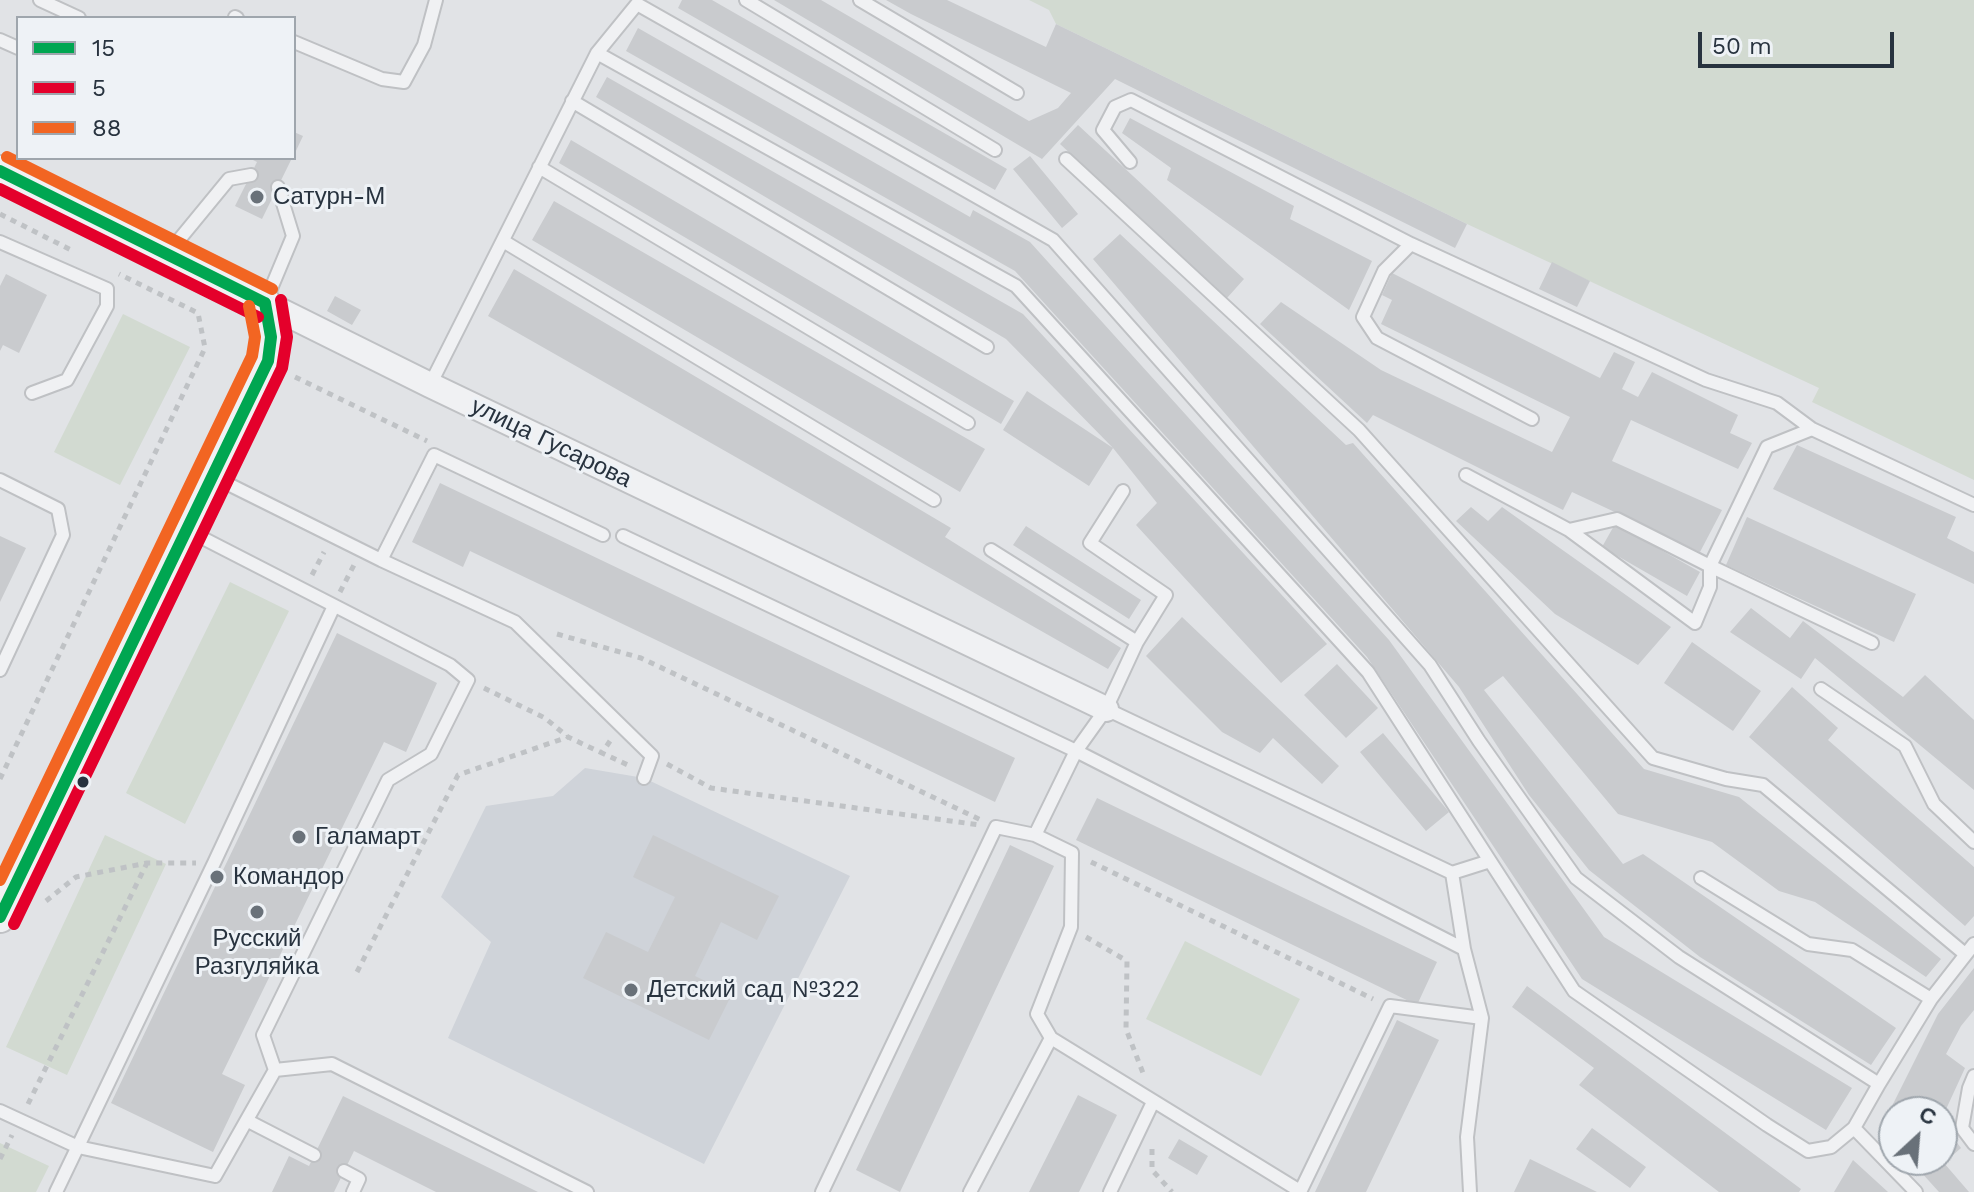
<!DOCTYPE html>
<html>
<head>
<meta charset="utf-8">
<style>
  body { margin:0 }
  #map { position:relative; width:1974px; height:1192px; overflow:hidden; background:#e1e3e6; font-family:"Work Sans",sans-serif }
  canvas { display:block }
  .legend { position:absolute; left:16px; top:16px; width:280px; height:144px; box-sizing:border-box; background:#eef2f6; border:2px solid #9fa6ad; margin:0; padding:10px 14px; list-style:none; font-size:24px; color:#28333f }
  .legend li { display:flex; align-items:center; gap:16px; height:40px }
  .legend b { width:40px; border:2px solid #9fa6ad }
  .north { position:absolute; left:1878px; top:1096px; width:80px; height:80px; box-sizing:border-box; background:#eef2f6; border:2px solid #9fa6ad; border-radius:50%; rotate:26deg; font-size:22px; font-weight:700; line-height:32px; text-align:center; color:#28333f }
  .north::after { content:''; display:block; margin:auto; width:28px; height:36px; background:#697179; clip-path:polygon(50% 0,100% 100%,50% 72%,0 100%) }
  .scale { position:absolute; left:1698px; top:32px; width:196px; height:36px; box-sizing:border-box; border:4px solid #28333f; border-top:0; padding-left:10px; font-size:24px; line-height:28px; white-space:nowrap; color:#28333f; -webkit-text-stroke:6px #eef2f6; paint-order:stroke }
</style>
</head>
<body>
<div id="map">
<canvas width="1974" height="1192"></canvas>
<ul class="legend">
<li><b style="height:10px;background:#00a651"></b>15</li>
<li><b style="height:10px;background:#e4002b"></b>5</li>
<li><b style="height:10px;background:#f26522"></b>88</li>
</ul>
<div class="north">С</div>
<div class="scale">50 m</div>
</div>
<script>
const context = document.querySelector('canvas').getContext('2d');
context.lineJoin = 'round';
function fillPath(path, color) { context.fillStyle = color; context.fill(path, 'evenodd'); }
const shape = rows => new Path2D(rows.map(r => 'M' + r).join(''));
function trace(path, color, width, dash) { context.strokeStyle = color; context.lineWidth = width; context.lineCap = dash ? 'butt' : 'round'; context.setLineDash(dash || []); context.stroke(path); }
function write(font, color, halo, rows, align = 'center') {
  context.font = font + ' "Work Sans",sans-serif'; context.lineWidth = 6; context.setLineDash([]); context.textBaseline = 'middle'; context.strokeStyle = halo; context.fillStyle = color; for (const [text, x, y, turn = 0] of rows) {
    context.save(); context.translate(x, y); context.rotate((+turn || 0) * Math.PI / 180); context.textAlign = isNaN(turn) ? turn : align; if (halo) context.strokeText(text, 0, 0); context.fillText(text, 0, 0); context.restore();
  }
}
const built = shape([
  [585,768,644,778,850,876,704,1164,448,1038,491,942,441,897,486,806,553,796]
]);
const green = shape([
  [1029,0,1974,0,1974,480,1812,402,1819,388,1467,224,1056,24,1049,10],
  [123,314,190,347,120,485,54,452],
  [230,582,289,611,185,824,126,793],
  [105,835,166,864,67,1075,6,1047],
  [1185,941,1300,999,1261,1076,1146,1019],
  [0,1143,49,1166,36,1192,0,1192]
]);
const building = shape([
  [682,0,712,0,1007,169,995,190,678,8],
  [774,0,821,0,1029,121,1058,108,1071,93,911,14,886,0,947,0,1046,47,1056,24,1467,224,1455,248,1115,79,1042,159],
  [638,28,970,217,973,210,1030,242,1389,640,1604,937,1852,1088,1826,1130,1582,979,1367,657,1015,271,626,51],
  [607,77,1023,314,1327,644,1281,683,1136,525,1157,503,1113,448,1089,486,1003,430,1027,391,1113,448,1006,339,596,97],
  [1130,118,1294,206,1290,219,1372,261,1349,310,1167,180,1171,168,1122,133],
  [1078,125,1244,279,1227,298,1060,144],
  [294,132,303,136,294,155],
  [571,140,1014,401,1001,424,559,163],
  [1030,156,1078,214,1062,228,1013,169],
  [249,158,292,158,262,219,235,206,257,162],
  [554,201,985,449,960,492,532,240],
  [1120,234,1346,445,1353,443,1644,769,1739,797,1941,959,1926,977,1815,902,1779,891,1712,842,1618,814,1503,676,1484,690,1623,864,1643,854,1896,1028,1871,1065,1700,957,1589,870,1529,795,1459,687,1093,259],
  [1552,262,1590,281,1577,307,1539,289],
  [514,269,951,528,945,537,1121,648,1108,669,488,316],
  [1392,273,1600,378,1614,352,1635,362,1622,389,1638,397,1652,372,1738,415,1730,433,1752,443,1738,469,1631,420,1612,461,1722,510,1700,552,1572,492,1563,510,1373,415,1367,423,1260,324,1281,302,1381,370,1552,452,1570,417,1381,324,1392,300,1382,295],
  [6,274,47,295,19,353,3,345,0,351,0,286],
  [335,296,361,310,352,325,327,311],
  [1797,445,1956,517,1947,538,1974,552,1974,584,1773,489],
  [440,483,1015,758,995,802,470,551,463,567,412,542],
  [1471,507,1488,521,1502,507,1671,627,1638,665,1555,614,1456,521],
  [1747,517,1916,594,1894,642,1726,565],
  [1615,524,1700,572,1687,596,1602,547],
  [1026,526,1141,600,1129,619,1013,545],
  [0,536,26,548,0,602],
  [1751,608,1790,638,1803,621,1903,697,1925,675,1974,720,1974,790,1815,658,1801,679,1730,632],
  [1182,617,1339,766,1322,784,1273,738,1260,753,1222,732,1146,656],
  [337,633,437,683,406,752,384,742,222,1074,245,1085,213,1152,111,1103],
  [1692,642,1761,691,1733,731,1664,683],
  [1337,664,1378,708,1346,738,1304,695],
  [1792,687,1838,728,1828,740,1974,867,1974,916,1965,926,1749,737],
  [1383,733,1449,812,1426,831,1360,752],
  [1097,798,1437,962,1417,1005,1076,840],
  [653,835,779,896,757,940,721,922,695,976,732,994,709,1040,583,978,606,932,648,952,675,897,633,877],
  [1010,845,1054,866,900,1192,856,1170],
  [1974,968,1974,1010,1961,1026,1946,1054,1965,1068,1942,1118,1942,1112,1894,1112,1894,1142,1881,1128,1938,1014],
  [1527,986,1801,1189,1799,1192,1719,1192,1579,1085,1594,1068,1512,1007],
  [1397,1020,1439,1040,1366,1192,1315,1192],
  [1078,1095,1117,1115,1079,1192,1029,1192],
  [343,1096,538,1192,436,1192,354,1151,334,1192,272,1192,289,1156,309,1166],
  [1942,1123,1961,1148,1944,1163,1969,1192,1939,1192,1910,1160,1942,1160],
  [1592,1128,1646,1167,1630,1188,1576,1149],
  [1179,1139,1208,1156,1197,1175,1168,1158],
  [1530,1159,1597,1192,1514,1192],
  [1853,1160,1888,1192,1834,1192]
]);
const path = shape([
  [0,214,71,250],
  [295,377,427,441],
  [312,575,324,552],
  [340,592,354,565],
  [557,634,641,658,983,821],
  [484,688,545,718,568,737,602,753],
  [610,741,602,753,630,766],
  [667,764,711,788,980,825],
  [0,779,205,348,198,313,119,274],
  [1091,862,1373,999],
  [46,901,76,877,147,863,196,863],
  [1086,937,1127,961,1126,1029,1143,1073],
  [357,972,458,775,568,737],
  [28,1104,147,863],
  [1152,1149,1152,1170,1172,1192],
  [0,1159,12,1135]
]);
const service = shape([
  [40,0,79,18],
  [746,0,995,150],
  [860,0,1017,93],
  [235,17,237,18],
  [0,40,18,48],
  [294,42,382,79,404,82,424,45,436,0],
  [597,53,1016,286,1368,672,1490,861],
  [572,101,987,347],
  [1066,159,1359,430,1653,758,1726,779,1763,785,1965,954],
  [1130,162,1103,130,1115,107,1131,100,1411,244,1706,380,1777,403,1812,429,1974,505],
  [539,167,968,423],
  [503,241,934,500],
  [0,242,107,289,107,306,67,380,32,393],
  [1411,244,1384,271,1363,317,1377,338,1532,419],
  [169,252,229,179,251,175],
  [265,303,293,236,278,187],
  [430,385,597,53,637,4,1053,240,1430,665,1479,741,1576,878,1679,957,1879,1084,1931,999,1974,944],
  [1466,475,1569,530,1695,623,1710,587,1710,566,1767,447,1812,429],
  [214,477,381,560,515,622,652,756,644,778],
  [0,480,58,509,63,535,0,670],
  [1123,491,1090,543,1166,595,1137,642,1106,709,1076,751,1035,835,1072,853,1071,927,1037,1014,1051,1038,1300,1191],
  [187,530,450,665,468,680,431,754,388,780,263,1035,275,1070],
  [1569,530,1617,519,1710,566,1872,643],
  [623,536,1076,751,1464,949],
  [991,550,1137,642],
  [381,560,434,455,603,535],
  [1821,689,1905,746,1934,804,1974,842],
  [1106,709,1452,873,1464,949,1482,1018,1467,1137,1470,1192],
  [1452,873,1490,861,1574,991,1767,1125,1808,1151,1831,1147,1854,1128,1879,1084],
  [1701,878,1808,944,1852,950,1931,999],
  [1974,1076,1969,1088,1962,1128,1974,1144],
  [0,1111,78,1147,215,1176,275,1070,332,1064,587,1192],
  [248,1121,314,1155],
  [1854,1128,1916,1192],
  [344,1171,359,1179,353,1192],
  [56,1192,214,863,334,606],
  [822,1192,996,827,1035,835],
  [970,1192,1051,1038],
  [1110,1192,1153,1102],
  [1300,1192,1390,1006,1482,1018]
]);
const minor = shape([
  [265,303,430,385,1106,709]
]);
const tertiary = shape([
  [0,171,265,303,271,337,268,361,0,917]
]);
const bus1 = shape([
  [0,171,265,303],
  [0,917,268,361,271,337,265,303]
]);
const bus2 = shape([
  [0,189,258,317],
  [14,924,282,368,287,337,281,300]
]);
const bus3 = shape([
  [7,157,272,289],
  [0,880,252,356,255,337,249,306]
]);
const markers = [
  [257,197,8,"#697179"],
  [83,782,7,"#28333f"],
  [299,837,8,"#697179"],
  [217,877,8,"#697179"],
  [257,912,8,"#697179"],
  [631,990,8,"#697179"]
];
const poiNames = [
  ["Сатурн-М",273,197],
  ["Галамарт",315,837],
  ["Командор",233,877],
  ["Русский",257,939,"center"],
  ["Разгуляйка",257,967,"center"],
  ["Детский сад №322",647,990]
];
const streetNames = [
  ["улица Гусарова",551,443,26]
];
fillPath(built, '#cfd3d9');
fillPath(green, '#d2dad1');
fillPath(building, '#c9cbce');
trace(service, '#bfc1c4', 16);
trace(minor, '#bfc1c4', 28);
trace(tertiary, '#bfc1c4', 34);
trace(path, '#bfc2c5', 5, [6, 6]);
trace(service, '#f0f1f3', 12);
trace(minor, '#f0f1f3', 24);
trace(tertiary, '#f0f1f3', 30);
trace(bus1, '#00a651', 12);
trace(bus2, '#e4002b', 12);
trace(bus3, '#f26522', 12);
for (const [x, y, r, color] of markers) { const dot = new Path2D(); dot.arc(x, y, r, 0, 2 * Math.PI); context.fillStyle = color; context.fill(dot); trace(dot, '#eef2f6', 3); }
write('24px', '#28333f', '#eef2f6', poiNames, 'left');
write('24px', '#28333f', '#eef2f6', streetNames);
</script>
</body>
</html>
